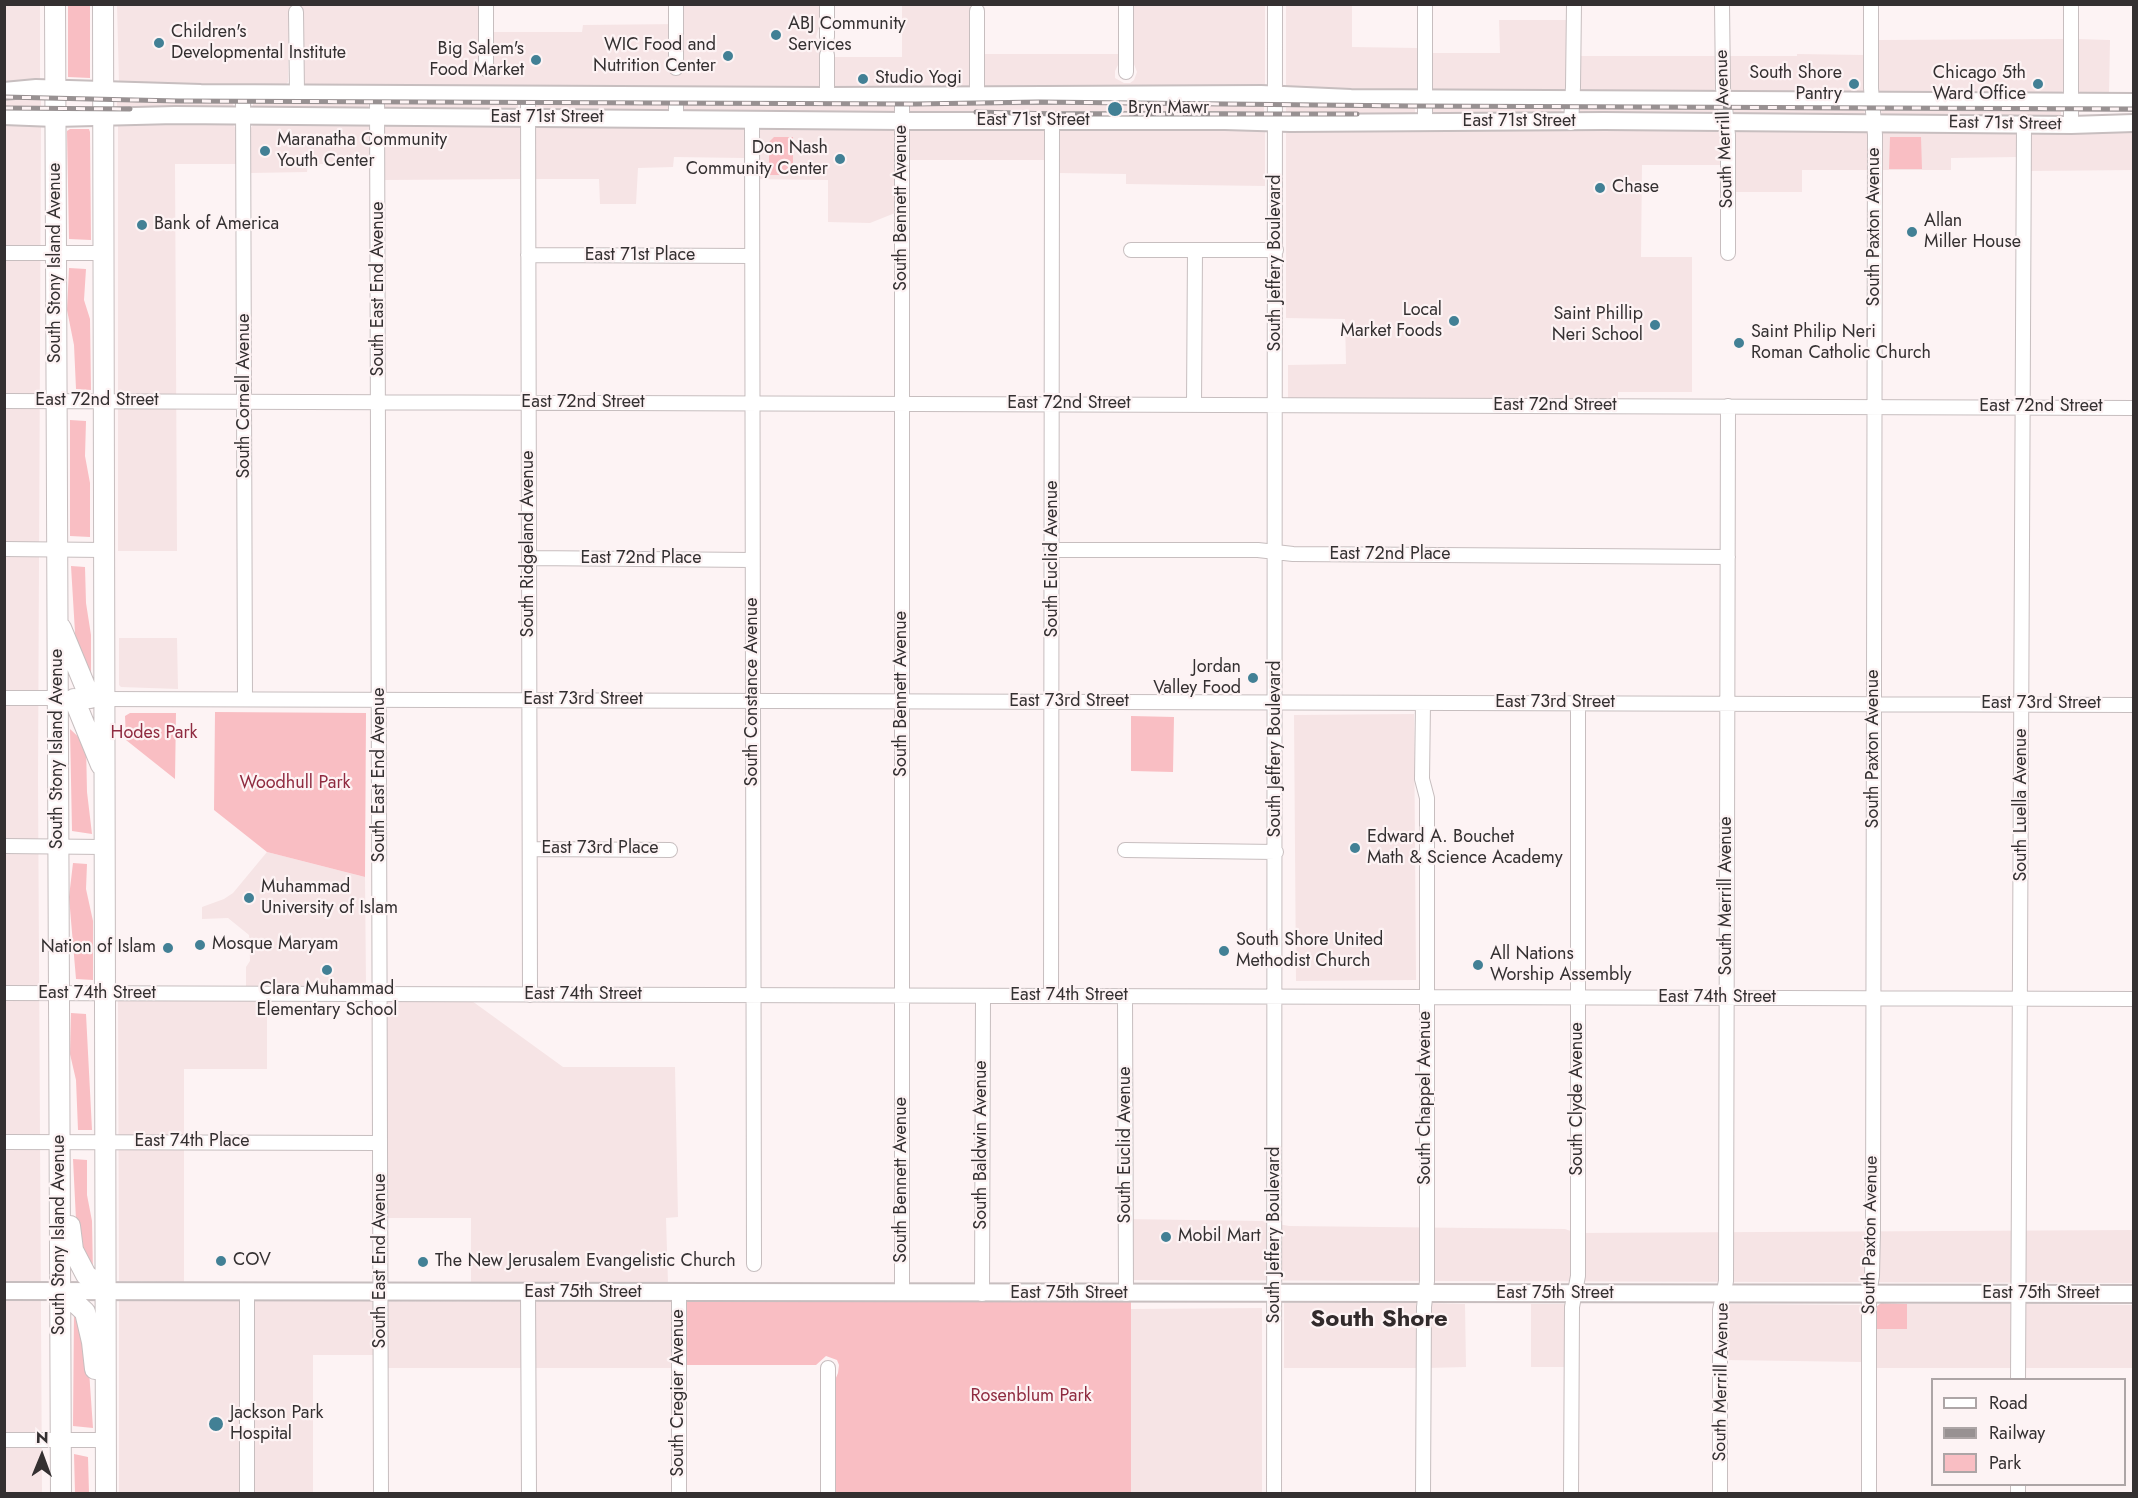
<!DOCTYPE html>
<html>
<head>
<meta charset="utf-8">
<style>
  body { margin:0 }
  #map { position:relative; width:2138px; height:1498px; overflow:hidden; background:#fdf3f4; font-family:Jost,sans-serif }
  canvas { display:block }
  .frame { position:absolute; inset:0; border:6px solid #343031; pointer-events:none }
  .legend { position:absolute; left:1931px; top:1378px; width:195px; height:108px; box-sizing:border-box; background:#fdf3f4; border:2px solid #ada5a6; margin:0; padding:8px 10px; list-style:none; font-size:18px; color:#343031 }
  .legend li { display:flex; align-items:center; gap:12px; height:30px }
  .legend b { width:30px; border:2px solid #ada5a6 }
  .north { position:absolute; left:12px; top:1426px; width:60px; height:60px; -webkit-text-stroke:4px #fdf3f4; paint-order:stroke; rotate:1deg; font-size:16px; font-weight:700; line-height:24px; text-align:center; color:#343031 }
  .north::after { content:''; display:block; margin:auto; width:21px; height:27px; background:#343031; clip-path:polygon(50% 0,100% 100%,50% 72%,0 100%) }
</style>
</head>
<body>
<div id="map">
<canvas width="2138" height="1498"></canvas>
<div class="frame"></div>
<ul class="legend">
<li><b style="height:8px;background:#fff"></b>Road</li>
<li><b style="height:8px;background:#989192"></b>Railway</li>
<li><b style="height:16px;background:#f9bec3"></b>Park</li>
</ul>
<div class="north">N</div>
</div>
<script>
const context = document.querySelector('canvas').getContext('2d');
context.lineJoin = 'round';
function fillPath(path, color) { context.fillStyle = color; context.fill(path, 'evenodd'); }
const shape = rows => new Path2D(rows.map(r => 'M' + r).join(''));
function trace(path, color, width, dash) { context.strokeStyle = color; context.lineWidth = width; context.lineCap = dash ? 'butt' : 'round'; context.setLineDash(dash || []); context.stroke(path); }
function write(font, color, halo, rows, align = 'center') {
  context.font = font + ' Jost,sans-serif'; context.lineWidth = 4.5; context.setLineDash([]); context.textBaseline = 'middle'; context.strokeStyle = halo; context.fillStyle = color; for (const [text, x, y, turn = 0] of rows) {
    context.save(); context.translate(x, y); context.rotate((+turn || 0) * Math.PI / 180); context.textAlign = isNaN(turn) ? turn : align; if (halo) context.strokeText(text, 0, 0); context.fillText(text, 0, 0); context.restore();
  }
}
const built = shape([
  [5,5,40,5,40,82,5,82],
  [117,5,480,5,480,32,582,32,583,25,681,24,681,5,822,5,822,24,818,30,816,37,822,46,822,84,819,87,305,85,303,82,302,10,289,9,288,82,285,85,119,83],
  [902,5,970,5,970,86,832,86,832,57,902,57],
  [1132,5,1265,5,1265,87,985,88,982,86,982,54,1120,54,1120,61,1115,71,1115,78,1124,83,1130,83,1134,80,1137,72,1132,59],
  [1286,5,1352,5,1352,47,1417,48,1418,89,1289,90,1286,86],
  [1499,20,1566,20,1566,89,1563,91,1437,91,1432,89,1431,53,1500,53],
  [2064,39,2064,89,2062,92,1880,92,1877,88,1878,40],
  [2076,39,2110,40,2109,93,2080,92,2077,90],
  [1797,54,1865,55,1865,91,1863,92,1732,91,1729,90,1729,56,1797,56],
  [1580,56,1715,56,1715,89,1713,91,1582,91,1580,87],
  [41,92,41,113,5,112,4,94],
  [117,95,233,97,233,112,117,114],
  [253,97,368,97,369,113,253,113],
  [385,97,518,98,518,113,385,113],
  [534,98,668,98,668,114,535,114],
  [682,98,894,98,894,117,682,114],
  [910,98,1264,98,1264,120,910,117],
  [1286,99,1415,102,1415,118,1286,119],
  [1432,102,1562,102,1561,119,1432,118],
  [1580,103,1715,103,1717,119,1579,119],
  [1733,103,1864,104,1865,120,1734,119],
  [1881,104,2061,105,2061,120,1882,120],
  [4,123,40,125,41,127,38,780,42,1493,5,1494],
  [123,124,232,124,236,128,236,164,175,164,177,551,118,551,118,125],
  [253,125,368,125,370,128,370,164,308,164,307,172,251,173,251,128],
  [387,125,519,126,521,129,520,179,384,180,384,128],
  [536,126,895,129,895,213,870,223,828,222,828,180,745,179,744,158,674,157,673,167,638,168,636,204,600,204,599,179,535,179,534,127],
  [909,129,1043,129,1045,131,1045,160,907,160],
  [1060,129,1263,129,1265,132,1265,186,1126,184,1126,174,1058,173,1059,130],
  [1290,129,1719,131,1722,135,1721,165,1642,165,1641,257,1692,257,1692,392,1618,392,1618,403,1288,402,1288,365,1346,364,1345,319,1286,318,1286,133],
  [1736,131,1867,131,1869,134,1869,170,1802,170,1802,192,1733,192,1733,133],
  [1884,131,2013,132,2016,134,2016,157,1951,158,1951,170,1881,170,1881,133],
  [2034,132,2133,133,2133,170,2030,171,2031,134],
  [119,638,177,638,178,689,121,687,119,685],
  [1414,714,1416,980,1296,981,1294,715],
  [267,852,365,877,366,987,246,986,246,967,250,961,249,935,228,918,202,919,202,907,224,899,233,893],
  [385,1000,472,1001,563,1067,675,1067,678,1217,666,1218,668,1283,471,1283,471,1218,386,1218],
  [118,1001,267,1001,267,1069,184,1069,184,1282,119,1281],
  [1122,1219,1262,1221,1289,1226,1565,1229,1576,1233,2134,1230,2133,1283,1121,1280],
  [119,1300,240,1300,240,1354,251,1354,252,1300,374,1301,374,1355,313,1355,313,1493,119,1493],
  [385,1301,523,1302,523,1368,386,1368],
  [535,1301,672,1302,672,1368,535,1368],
  [1284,1303,1416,1303,1416,1368,1284,1368],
  [1429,1303,1465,1304,1466,1367,1428,1368],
  [1531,1304,1566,1304,1566,1367,1531,1367],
  [1725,1304,1863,1305,1863,1362,1725,1360],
  [1907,1304,2011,1304,2012,1368,1875,1368,1876,1329,1907,1329],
  [2025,1304,2133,1305,2133,1368,2024,1368],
  [1262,1308,1262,1493,1131,1494,1131,1309]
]);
const green = shape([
  [68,5,90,5,90,78,68,77],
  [70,129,89,129,90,132,91,240,69,239,67,131],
  [774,137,793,137,793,175,769,175,769,142],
  [1890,137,1921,137,1922,169,1889,169],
  [69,268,86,269,84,300,90,319,91,390,76,389,74,345,67,310],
  [70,420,86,421,85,456,90,483,90,537,70,536],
  [71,566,85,567,86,603,91,635,91,683,76,649],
  [215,712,366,713,365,877,267,852,214,810],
  [130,713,176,713,175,779,126,740,125,716],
  [1131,716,1174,717,1173,772,1131,771],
  [70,729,86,744,87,792,92,834,72,831],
  [73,863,87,864,86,889,93,921,93,980,76,979,69,897],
  [71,1013,86,1014,92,1130,78,1130,76,1080,70,1054],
  [73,1159,87,1160,87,1195,92,1221,93,1274,77,1240],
  [683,1298,1131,1298,1131,1493,833,1493,833,1385,838,1373,839,1365,837,1360,826,1356,816,1365,683,1365],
  [1881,1303,1907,1304,1907,1329,1876,1329,1876,1307],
  [74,1311,87,1342,93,1428,73,1426],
  [74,1454,88,1457,89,1493,75,1493]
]);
const minor = shape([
  [486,4,486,69],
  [676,4,676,68],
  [1126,4,1126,72],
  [1425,4,1425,122],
  [1722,4,1723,88,1728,135,1728,253],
  [2071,4,2071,125],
  [296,12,297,93],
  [827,37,827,4],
  [243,93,245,699],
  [377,93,381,1494],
  [528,94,530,995],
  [676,95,676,119],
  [977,95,977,11],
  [827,96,827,55],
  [752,119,754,1264],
  [1571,123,1573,87,1574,4],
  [1131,250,1276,250],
  [4,253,104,253],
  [528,255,752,256],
  [4,401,2134,408],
  [1194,405,1195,250],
  [4,549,104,550],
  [1053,550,1258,550,1293,554,1728,557],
  [529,558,752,560],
  [4,698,64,698],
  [96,699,2134,705],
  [1423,703,1422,779,1427,798,1427,1281,1424,1307,1423,1494],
  [4,846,104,847],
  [530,849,670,850],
  [1125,850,1276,852],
  [4,993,2134,999],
  [1051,996,1052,121],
  [1125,996,1126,1294],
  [4,1142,380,1143],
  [247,1292,247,1494],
  [528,1292,529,1494],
  [679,1293,679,1494],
  [902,1293,902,95],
  [982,1294,983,996],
  [828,1368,828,1494],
  [2018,1380,2024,123],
  [4,1440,106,1440],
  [1274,1494,1275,4],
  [1571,1494,1572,1307,1578,1276,1578,703],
  [1720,1494,1720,1310,1726,1281,1728,406],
  [1869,1494,1869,1294,1872,1276,1873,1230,1875,135,1871,88,1871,4],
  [2018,1494,2018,1484]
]);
const major = shape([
  [4,91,36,88,201,93,827,96,1261,94,1351,98,2134,102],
  [4,116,55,118,175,115,902,121,1225,121,1290,123,1604,121,2071,125,2134,123],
  [4,1291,2134,1294]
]);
const highway = shape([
  [55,4,61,1494],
  [103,4,106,1494],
  [61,628,90,698],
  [74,699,101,765],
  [70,1226,73,1250,86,1275,106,1291],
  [60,1291,67,1295,85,1312,92,1342,95,1369]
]);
const rail = shape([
  [4,97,178,101,915,104,1039,102,1413,106,2134,109],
  [4,108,130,109],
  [976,112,1055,114,1357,114]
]);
const markers = [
  [776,35,6,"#428095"],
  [159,43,6,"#428095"],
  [728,56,6,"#428095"],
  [536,60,6,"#428095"],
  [863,79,6,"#428095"],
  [1854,84,6,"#428095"],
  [2038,84,6,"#428095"],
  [1115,109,8,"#428095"],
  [265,151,6,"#428095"],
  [840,159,6,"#428095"],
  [1600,188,6,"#428095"],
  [142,225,6,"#428095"],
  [1912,232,6,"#428095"],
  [1454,321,6,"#428095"],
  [1655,325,6,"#428095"],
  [1739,343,6,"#428095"],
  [1253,678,6,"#428095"],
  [1355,848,6,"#428095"],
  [249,898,6,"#428095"],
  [200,945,6,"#428095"],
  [168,948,6,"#428095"],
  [1224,951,6,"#428095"],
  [1478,965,6,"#428095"],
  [327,970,6,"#428095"],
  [1166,1237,6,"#428095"],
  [221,1261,6,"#428095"],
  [423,1262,6,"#428095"],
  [216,1424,8,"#428095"]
];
const poiNames = [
  ["ABJ Community",788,25],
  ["Services",788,46],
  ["Children's",171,33],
  ["Developmental Institute",171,54],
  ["WIC Food and",716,46,"right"],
  ["Nutrition Center",716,67,"right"],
  ["Big Salem's",524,50,"right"],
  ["Food Market",524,71,"right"],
  ["South Shore",1842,74,"right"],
  ["Pantry",1842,95,"right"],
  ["Chicago 5th",2026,74,"right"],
  ["Ward Office",2026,95,"right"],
  ["Studio Yogi",875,79],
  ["Bryn Mawr",1128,109],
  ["Maranatha Community",277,141],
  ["Youth Center",277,162],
  ["Don Nash",828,149,"right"],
  ["Community Center",828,170,"right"],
  ["Chase",1612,188],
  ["Allan",1924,222],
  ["Miller House",1924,243],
  ["Bank of America",154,225],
  ["Local",1442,311,"right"],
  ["Market Foods",1442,332,"right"],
  ["Saint Phillip",1643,315,"right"],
  ["Neri School",1643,336,"right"],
  ["Saint Philip Neri",1751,333],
  ["Roman Catholic Church",1751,354],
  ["Jordan",1241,668,"right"],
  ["Valley Food",1241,689,"right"],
  ["Edward A. Bouchet",1367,838],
  ["Math & Science Academy",1367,859],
  ["Muhammad",261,888],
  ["University of Islam",261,909],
  ["South Shore United",1236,941],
  ["Methodist Church",1236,962],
  ["Mosque Maryam",212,945],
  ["Nation of Islam",156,948,"right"],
  ["All Nations",1490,955],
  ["Worship Assembly",1490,976],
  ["Clara Muhammad",327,990,"center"],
  ["Elementary School",327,1011,"center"],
  ["Mobil Mart",1178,1237],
  ["COV",233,1261],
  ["The New Jerusalem Evangelistic Church",435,1262],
  ["Jackson Park",230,1414],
  ["Hospital",230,1435]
];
const streetNames = [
  ["East 71st Street",547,118],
  ["East 71st Street",1033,121],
  ["East 71st Street",1519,122],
  ["East 71st Street",2005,124,1],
  ["South Merrill Avenue",1725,129,-92],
  ["South Bennett Avenue",902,208,-90],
  ["South Paxton Avenue",1875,227,-90],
  ["East 71st Place",640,256],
  ["South Stony Island Avenue",56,263,-90],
  ["South Jeffery Boulevard",1276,263,-90],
  ["South East End Avenue",379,289,-90],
  ["South Cornell Avenue",245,396,-90],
  ["East 72nd Street",97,401],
  ["East 72nd Street",583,403],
  ["East 72nd Street",1069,404],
  ["East 72nd Street",1555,406],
  ["East 72nd Street",2041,407],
  ["South Ridgeland Avenue",529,544,-90],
  ["East 72nd Place",1390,555],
  ["East 72nd Place",641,559],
  ["South Euclid Avenue",1053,559,-90],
  ["South Constance Avenue",753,692,-90],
  ["South Bennett Avenue",902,694,-90],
  ["East 73rd Street",583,700],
  ["East 73rd Street",1069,702],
  ["East 73rd Street",1555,703],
  ["East 73rd Street",2041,704],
  ["South Stony Island Avenue",58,749,-90],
  ["South Jeffery Boulevard",1276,749,-90],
  ["South Paxton Avenue",1874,749,-90],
  ["South East End Avenue",380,775,-90],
  ["South Luella Avenue",2022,805,-90],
  ["East 73rd Place",600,849],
  ["South Merrill Avenue",1727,896,-90],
  ["East 74th Street",97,994],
  ["East 74th Street",583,995],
  ["East 74th Street",1069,996],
  ["East 74th Street",1717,998],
  ["South Chappel Avenue",1426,1098,-90],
  ["South Clyde Avenue",1578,1099,-90],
  ["East 74th Place",192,1142],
  ["South Baldwin Avenue",982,1145,-90],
  ["South Euclid Avenue",1126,1145,-90],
  ["South Bennett Avenue",902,1180,-90],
  ["South Stony Island Avenue",60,1235,-90],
  ["South Jeffery Boulevard",1275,1235,-90],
  ["South Paxton Avenue",1871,1235,-89],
  ["South East End Avenue",381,1261,-90],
  ["East 75th Street",583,1293],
  ["East 75th Street",1069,1294],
  ["East 75th Street",1555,1294],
  ["East 75th Street",2041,1294],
  ["South Merrill Avenue",1722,1382,-89],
  ["South Cregier Avenue",679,1393,-90]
];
const parkNames = [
  ["Hodes Park",154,734],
  ["Woodhull Park",295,784],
  ["Rosenblum Park",1031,1397]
];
const districtNames = [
  ["South Shore",1379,1320]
];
fillPath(built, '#f6e4e5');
fillPath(green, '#f9bec3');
trace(minor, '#c7bebf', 16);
trace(major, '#c7bebf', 20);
trace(highway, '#c7bebf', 22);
trace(minor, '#fff', 14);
trace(major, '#fff', 16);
trace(highway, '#fff', 20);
trace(rail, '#989192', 5);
trace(rail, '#fdf3f4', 3, [9]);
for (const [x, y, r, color] of markers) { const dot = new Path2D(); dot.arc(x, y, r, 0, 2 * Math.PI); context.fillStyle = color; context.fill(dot); trace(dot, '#fdf3f4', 2); }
write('18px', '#343031', '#fdf3f4', poiNames, 'left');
write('18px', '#343031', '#fdf3f4', streetNames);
write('18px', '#8f2b40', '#fdf3f4', parkNames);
write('bold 24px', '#322b2c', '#fdf3f4', districtNames);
</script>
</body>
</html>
